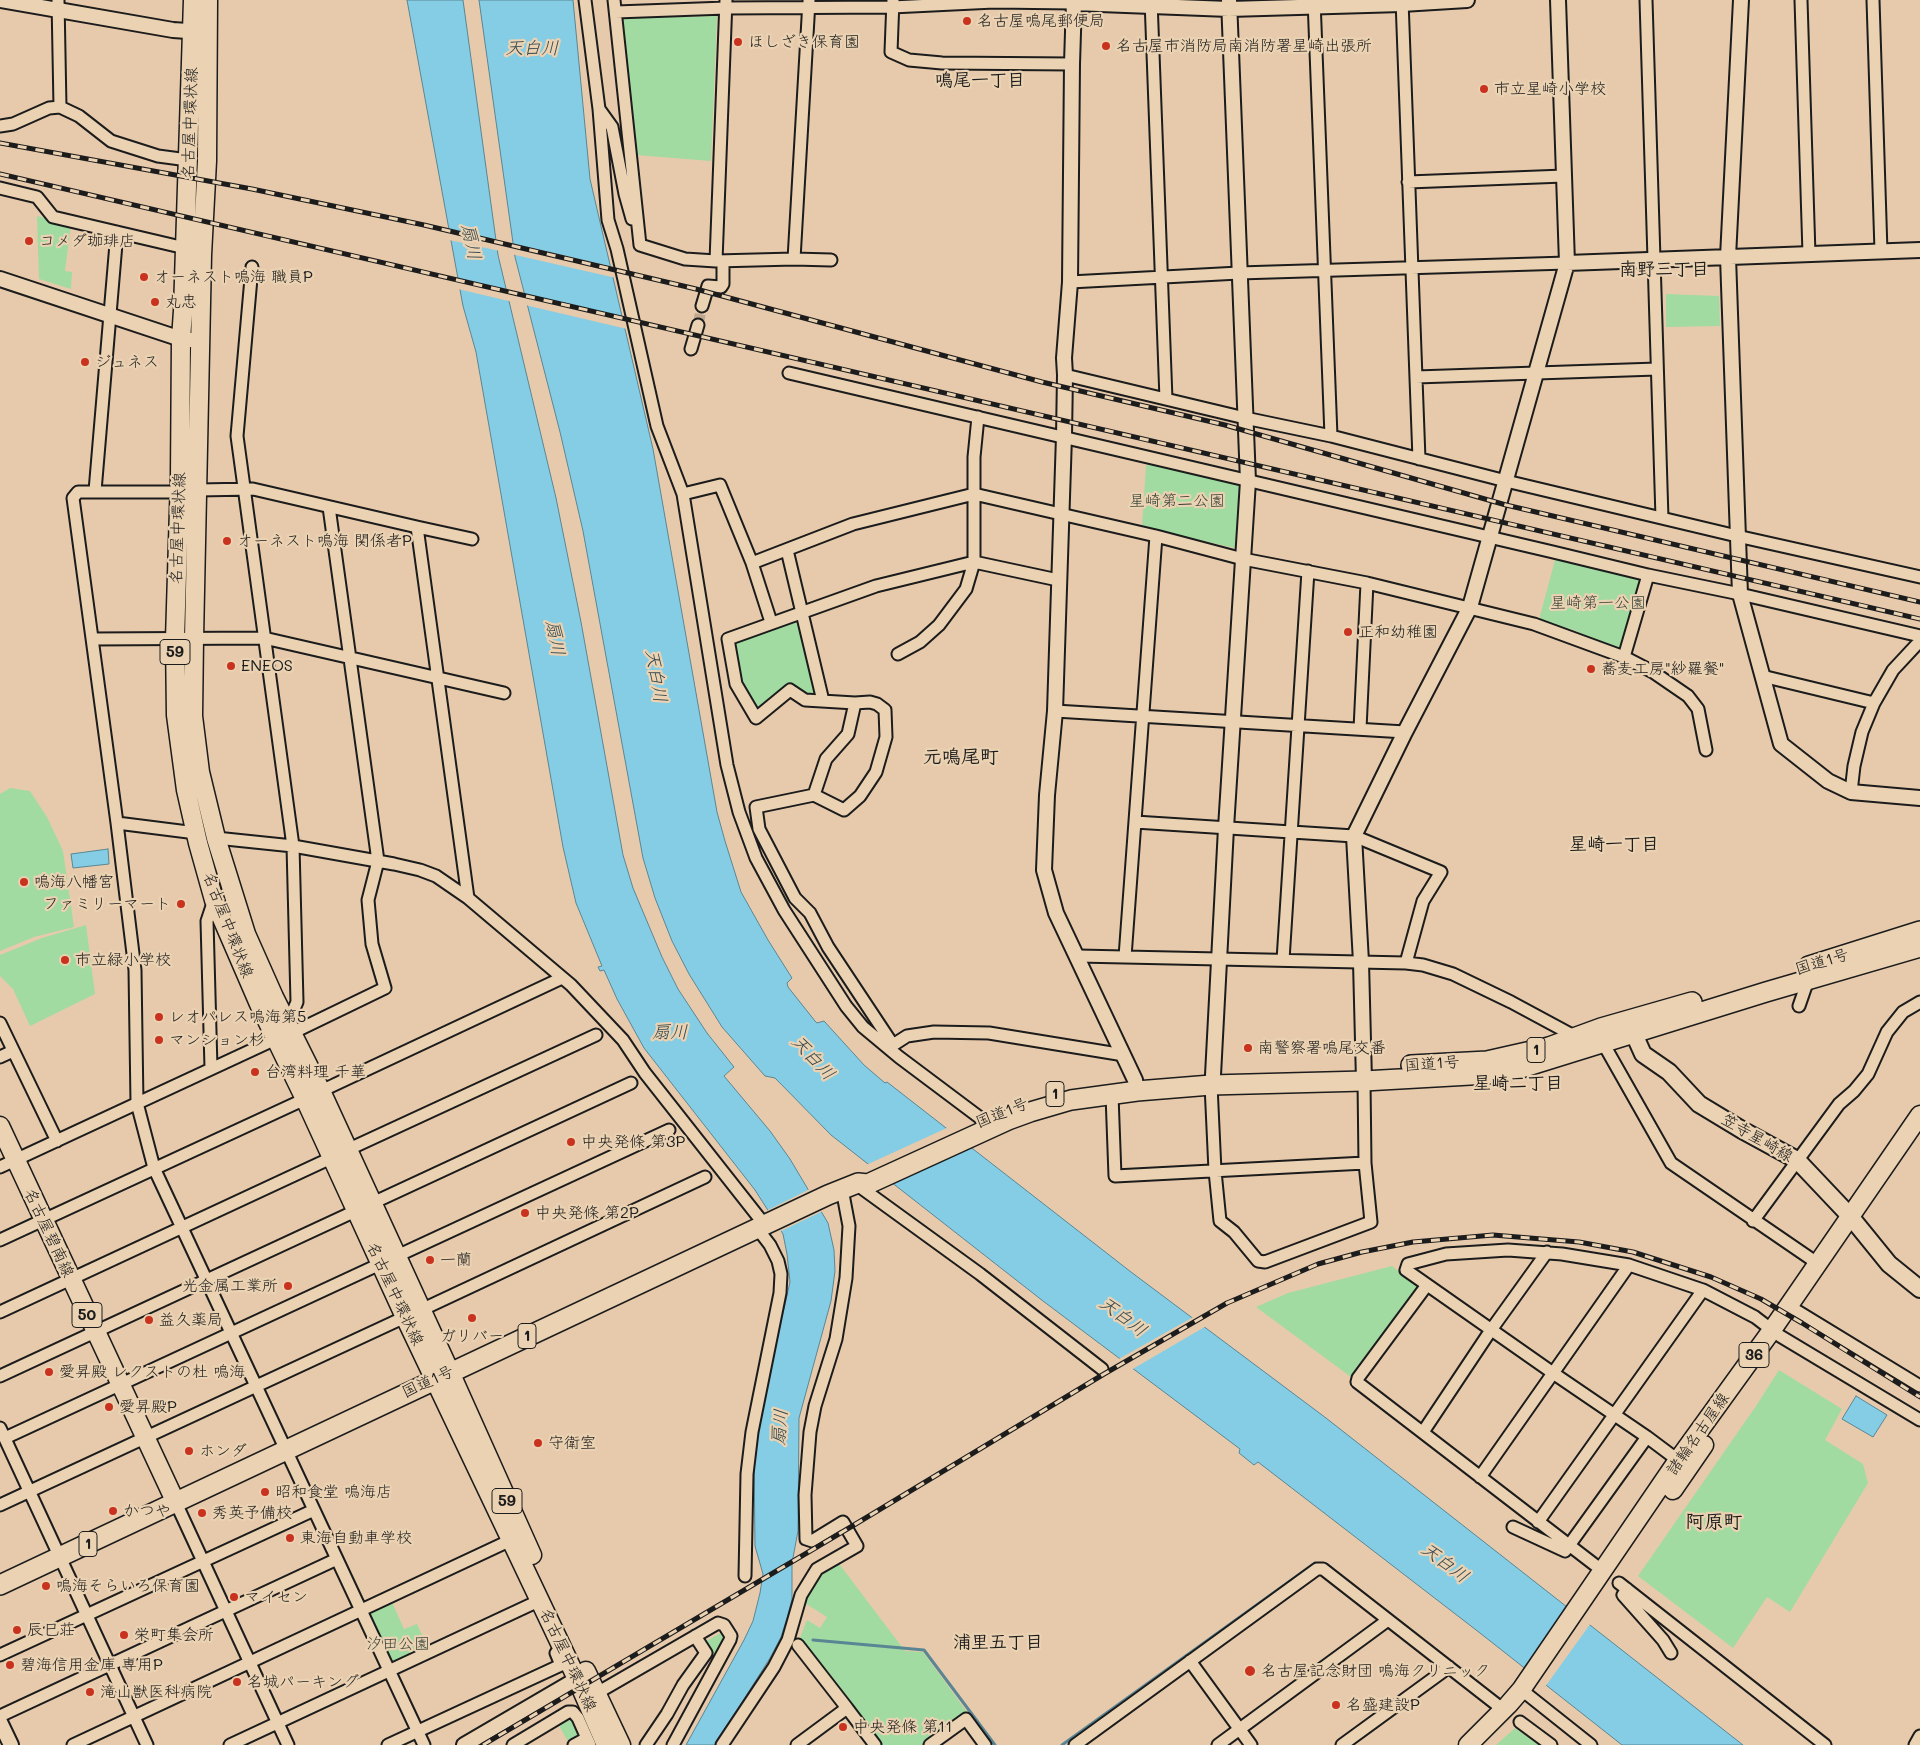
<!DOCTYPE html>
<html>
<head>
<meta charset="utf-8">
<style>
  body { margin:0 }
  canvas { display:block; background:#e7caab }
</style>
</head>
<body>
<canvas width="1920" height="1745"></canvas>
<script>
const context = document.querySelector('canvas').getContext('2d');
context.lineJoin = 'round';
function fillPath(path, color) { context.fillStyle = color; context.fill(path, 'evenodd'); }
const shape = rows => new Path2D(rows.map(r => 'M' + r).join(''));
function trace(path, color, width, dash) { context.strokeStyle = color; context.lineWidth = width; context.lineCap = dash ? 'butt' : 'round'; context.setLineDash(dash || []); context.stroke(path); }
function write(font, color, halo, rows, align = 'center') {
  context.font = font + ' Mali,"Klee One",sans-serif'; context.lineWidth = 4.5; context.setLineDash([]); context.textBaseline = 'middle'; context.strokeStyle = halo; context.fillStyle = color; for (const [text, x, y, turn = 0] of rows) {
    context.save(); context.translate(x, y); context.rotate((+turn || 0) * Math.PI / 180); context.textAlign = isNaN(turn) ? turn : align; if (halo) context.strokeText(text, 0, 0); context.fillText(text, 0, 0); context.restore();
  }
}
const green = shape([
  [717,16,711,161,636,155,623,18],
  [37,216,71,224,65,271,72,272,71,289,39,279],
  [1666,294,1719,296,1720,326,1666,327],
  [1153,462,1238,483,1242,487,1239,549,1142,527,1146,466],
  [1561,557,1642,577,1623,646,1618,650,1576,631,1541,620,1540,616,1555,560],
  [800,619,819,692,811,698,790,683,758,707,741,682,735,642],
  [10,788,30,791,47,817,63,851,74,927,34,937,0,951,0,794],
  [86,925,95,994,30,1026,13,989,0,976,0,955,42,938],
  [1392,1266,1418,1287,1351,1377,1256,1307,1288,1293],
  [1779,1370,1842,1409,1825,1440,1863,1464,1868,1483,1790,1612,1767,1597,1733,1648,1638,1576,1756,1406],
  [837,1561,905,1651,923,1652,967,1712,922,1745,881,1745,799,1640,807,1620,820,1628,827,1617,803,1602,818,1573],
  [391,1600,404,1629,417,1624,428,1648,394,1665,388,1662,367,1616,369,1611],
  [721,1633,727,1637,718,1657,708,1652,704,1642],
  [571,1717,582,1734,570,1745,558,1724],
  [1515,1728,1539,1745,1496,1745]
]);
const water = shape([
  [407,0,463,0,498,255,556,498,581,622,623,855,633,888,662,957,678,989,707,1033,734,1067,724,1076,770,1131,790,1159,828,1223,834,1250,835,1271,831,1301,799,1418,798,1531,792,1563,792,1599,787,1618,781,1637,770,1658,715,1745,686,1745,744,1640,753,1621,760,1593,763,1574,755,1546,754,1458,759,1419,790,1282,787,1254,783,1234,755,1190,644,1048,617,999,604,970,600,971,598,967,602,966,576,903,563,847,476,352,463,306,407,0],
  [479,0,573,0,590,179,653,449,717,812,725,841,741,892,768,940,792,978,787,983,788,987,815,1021,817,1023,824,1021,864,1065,885,1083,887,1082,1131,1272,1326,1418,1743,1745,1622,1745,1480,1633,1258,1462,1254,1465,1239,1453,1240,1449,1043,1301,831,1135,775,1078,765,1076,722,1027,689,974,672,941,655,898,643,858,583,531,560,432,515,257,479,0],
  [108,849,109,864,73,868,71,854,108,849],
  [1856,1396,1887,1415,1873,1437,1842,1419,1856,1396]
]);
const pier = shape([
  [446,228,498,240,500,251,449,240],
  [510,243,613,267,616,278,511,254],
  [455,278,510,290,513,302,458,289],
  [522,293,625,317,627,329,525,305],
  [949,1127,972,1145,889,1183,866,1165],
  [810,1189,823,1211,779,1232,766,1211],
  [1195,1316,1208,1325,1131,1370,1117,1360],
  [1568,1606,1591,1623,1545,1687,1523,1670]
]);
const stream = shape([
  [813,1640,924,1650,995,1745],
  [1062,1745,1315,1563]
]);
const minorTunnel = shape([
  [698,325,702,306]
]);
const minor = shape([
  [58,0,60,107,79,116,111,141,158,156,188,160],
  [585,0,599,109,608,220,617,249,657,426,683,494,727,765,739,812,756,858,784,910,846,1006,863,1027,899,1057,983,1120],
  [614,0,640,245],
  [893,0,891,52,909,60,942,63,1072,64],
  [1151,0,1166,399],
  [1314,0,1331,436],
  [1402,0,1419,459],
  [1646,0,1662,518],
  [1801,0,1809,254],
  [1873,0,1881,251],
  [616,12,726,8,892,7,994,2,1074,3],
  [599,109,612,127,625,194,632,219],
  [0,126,13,124,49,108,60,107],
  [1408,182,1564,176],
  [0,188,37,197,53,217,185,248],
  [640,245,685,259,716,261,794,259,831,260],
  [794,259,809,1],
  [716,261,726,0],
  [252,267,237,436,293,846,394,864,420,870,436,876,468,898,571,985,623,1040,645,1073,764,1224],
  [1070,282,1239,273,1567,263],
  [702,306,708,286,721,287,723,284,723,261],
  [691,349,698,325],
  [789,373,1553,552,1648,575,1740,594,1920,636],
  [1065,375,1245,418,1331,436,1506,481,1737,536,1920,577],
  [1416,377,1657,369],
  [198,490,253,489,417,527,468,898],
  [95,491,117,232],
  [180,492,78,492,73,498,117,823,135,970,137,1103,154,1168,424,1745],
  [683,494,720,485,752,563,771,622],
  [417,527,472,539],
  [787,550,823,701],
  [752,563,853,524,974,494,1156,536,1243,559,1367,583,1534,624,1624,657,1653,672,1688,696,1698,709,1706,750],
  [93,639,264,638,504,693],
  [898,654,920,642,939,625,966,589,974,562,974,457,978,417],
  [1624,657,1648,575],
  [1762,676,1874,703],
  [1055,711,1405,732],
  [1360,729,1367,583],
  [1851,792,1854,766,1862,732,1874,703,1893,670,1920,641],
  [814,795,826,759,848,734,855,703],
  [1135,822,1354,836,1441,872,1423,901,1406,963],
  [117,823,196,833],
  [1078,956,1406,963,1423,965,1453,974,1511,1002,1576,1037],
  [1125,957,1156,536],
  [1283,960,1308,571],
  [1799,1006,1808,980],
  [0,1023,57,1141],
  [292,1033,385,988,372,944,368,900,378,861,329,507],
  [1597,1042,1603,1043,1671,1163,1817,1263],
  [893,1045,828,947,810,913,795,898,759,829,756,807,814,795,844,810,860,796,876,772,886,737,885,710,877,704,870,702,855,703,805,700,790,690,756,718,736,684,728,639,876,586,974,562,1058,580],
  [890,1049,893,1045,907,1036,934,1032,989,1033,1124,1055],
  [0,1057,13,1051],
  [211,1068,207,921,214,900],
  [1211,1085,1215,1171,1220,1221,1234,1232,1258,1261,1265,1262,1371,1222,1365,1163,1364,1081],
  [321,1091,562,978],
  [1112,1095,1115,1176,1365,1163],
  [347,1150,596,1035],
  [0,1167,267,1043,276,1038,287,1025,297,1002,293,846,216,838],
  [856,1184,980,1274,1102,1369],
  [1753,1221,1839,1104,1854,1091,1868,1074,1887,1032,1903,1012,1920,1002],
  [0,1240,305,1099],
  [397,1256,669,1130],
  [1427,1285,1358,1378,1357,1382,1595,1565],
  [421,1310,705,1177],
  [1797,1311,1920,1386],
  [0,1312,331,1158],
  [1780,1336,1920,1420],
  [0,1376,631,1083],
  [0,1428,147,1745],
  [1423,1432,1491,1330,1547,1252],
  [5,1438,380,1264],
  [1683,1464,1647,1437,1553,1373,1406,1270,1408,1264,1446,1254,1508,1250,1562,1254,1629,1265,1703,1290,1755,1317,1772,1330],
  [1480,1477,1629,1265],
  [176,1503,288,1745],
  [0,1505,405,1317],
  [1538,1522,1703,1290],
  [1513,1527,1565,1551,1647,1437],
  [745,1576,747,1474,752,1432,780,1293,781,1274,778,1261,770,1245,757,1228],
  [1619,1583,1825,1745],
  [1627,1589,1623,1595,1663,1640,1671,1653],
  [798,1645,847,1708],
  [0,1655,314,1510],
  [1190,1661,1251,1745],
  [597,1693,718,1623,724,1625,731,1636,730,1640,673,1745],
  [1528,1695,1591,1745],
  [0,1716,337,1559],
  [1520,1722,1551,1745],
  [73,1745,511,1540],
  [230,1745,532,1604],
  [388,1745,561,1665,556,1653],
  [513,1745,568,1712,573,1712,578,1718,590,1745],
  [574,1745,587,1738],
  [646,1745,667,1714,683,1685,706,1653,695,1636],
  [722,1745,774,1667,788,1640,801,1595,817,1569,857,1546,843,1522,812,1541,806,1539,805,1495,810,1432,815,1406,836,1339,846,1278,849,1226,842,1189],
  [797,1745,847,1708,875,1745],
  [930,1745,966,1719,985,1745],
  [1075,1745,1317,1569,1323,1569,1496,1704],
  [1218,1745,1388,1620],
  [1342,1745,1449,1667],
  [1915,1745,1920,1736]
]);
const tertiary = shape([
  [1,0,173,30,202,32],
  [1074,0,1072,64,1070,282,1064,358,1065,375,1064,436,1055,711,1047,795,1044,870,1056,913,1135,1080,1137,1091],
  [1741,0,1728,257,1740,594,1781,744,1828,781,1851,792,1920,798],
  [1074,3,1229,9,1402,4,1467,0],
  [1567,263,1920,250],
  [0,279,181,339,200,341],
  [1213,1075,1226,828,1248,481,1229,0],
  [1364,1081,1361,962,1354,836,1405,732,1470,607,1567,263,1558,0],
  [0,1722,11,1745],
  [464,1745,577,1679]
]);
const secondary = shape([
  [1634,1034,1643,1054,1669,1072,1699,1104,1742,1130,1797,1160,1850,1216,1889,1264,1920,1289]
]);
const primary = shape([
  [193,0,183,311,181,339,180,477,175,639,176,715,186,790,198,843,214,900,259,1004,305,1099,405,1317,577,1679,606,1745],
  [208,0,207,161,202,255,194,638,193,716,200,772,216,838,246,934,274,997,321,1091,450,1372,532,1555],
  [0,1126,176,1503],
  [1673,1490,1704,1445],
  [586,1671,621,1745],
  [1468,1745,1508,1705,1521,1690,1678,1460,1772,1330,1920,1115]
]);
const trunk = shape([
  [1809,966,1920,931],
  [1411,1065,1487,1061,1549,1047,1601,1028,1692,1002],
  [0,1585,828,1195,858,1183,868,1184,1008,1120,1030,1112,1071,1100,1137,1091,1211,1085,1364,1081,1488,1074,1518,1069,1766,992,1920,947]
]);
const rail = shape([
  [0,143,252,189,424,225,696,289,1042,382,1225,425,1506,505,1920,602],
  [0,174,1920,619],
  [483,1745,854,1525,1104,1374,1227,1303,1318,1264,1362,1252,1413,1242,1493,1235,1579,1242,1633,1252,1711,1277,1761,1299,1802,1323,1920,1397]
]);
const markers = [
  [967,21,5,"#c8321e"],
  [738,42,5,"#c8321e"],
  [1106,46,5,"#c8321e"],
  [1484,89,5,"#c8321e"],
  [29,241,5,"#c8321e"],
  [144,277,5,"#c8321e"],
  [155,302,5,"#c8321e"],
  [85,362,5,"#c8321e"],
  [227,541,5,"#c8321e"],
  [1348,632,5,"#c8321e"],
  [231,666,5,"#c8321e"],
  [1591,669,5,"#c8321e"],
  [24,882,5,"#c8321e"],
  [181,904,5,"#c8321e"],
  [65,960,5,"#c8321e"],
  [159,1017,5,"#c8321e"],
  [159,1040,5,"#c8321e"],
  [1248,1048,5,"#c8321e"],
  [255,1072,5,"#c8321e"],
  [571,1142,5,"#c8321e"],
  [525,1213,5,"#c8321e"],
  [430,1260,5,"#c8321e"],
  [288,1286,5,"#c8321e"],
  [472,1318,5,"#c8321e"],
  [149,1320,5,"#c8321e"],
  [49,1372,5,"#c8321e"],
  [109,1407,5,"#c8321e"],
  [538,1443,5,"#c8321e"],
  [189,1451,5,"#c8321e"],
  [265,1492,5,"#c8321e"],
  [113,1511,5,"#c8321e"],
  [202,1513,5,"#c8321e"],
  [290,1538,5,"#c8321e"],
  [46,1586,5,"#c8321e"],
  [234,1597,5,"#c8321e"],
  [17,1630,5,"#c8321e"],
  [124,1635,5,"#c8321e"],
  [10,1665,5,"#c8321e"],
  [1250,1671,6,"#c8321e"],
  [237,1682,5,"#c8321e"],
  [90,1692,5,"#c8321e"],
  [1336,1705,5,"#c8321e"],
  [843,1727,5,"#c8321e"]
];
const shields = [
  [175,652,30],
  [1536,1050,18],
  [1055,1094,18],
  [87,1315,30],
  [527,1336,18],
  [1754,1355,30],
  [507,1501,30],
  [88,1544,18]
];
const shieldNames = [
  ["59",175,652],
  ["1",1536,1050],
  ["1",1055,1094],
  ["50",87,1315],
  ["1",527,1336],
  ["36",1754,1355],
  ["59",507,1501],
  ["1",88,1544]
];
const poiNames = [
  ["名古屋鳴尾郵便局",977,21],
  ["ほしざき保育園",748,42],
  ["名古屋市消防局南消防署星崎出張所",1116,46],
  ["市立星崎小学校",1494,89],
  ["コメダ珈琲店",39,241],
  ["オーネスト鳴海 職員P",154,277],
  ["丸忠",165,302],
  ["ジュネス",95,362],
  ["オーネスト鳴海 関係者P",237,541],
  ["正和幼稚園",1358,632],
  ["ENEOS",241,666],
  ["蕎麦工房\"紗羅餐\"",1601,669],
  ["鳴海八幡宮",34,882],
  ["ファミリーマート",171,904,"right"],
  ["市立緑小学校",75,960],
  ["レオパレス鳴海第5",169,1017],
  ["マンション杉",169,1040],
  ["南警察署鳴尾交番",1258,1048],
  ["台湾料理 千華",265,1072],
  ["中央発條 第3P",581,1142],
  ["中央発條 第2P",535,1213],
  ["一蘭",440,1260],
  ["光金属工業所",278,1286,"right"],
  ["益久薬局",159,1320],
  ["ガリバー",472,1336,"center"],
  ["愛昇殿 レクストの杜 鳴海",59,1372],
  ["愛昇殿P",119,1407],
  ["守衛室",548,1443],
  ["ホンダ",199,1451],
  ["昭和食堂 鳴海店",275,1492],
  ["かつや",123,1511],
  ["秀英予備校",212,1513],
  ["東海自動車学校",300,1538],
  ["鳴海そらいろ保育園",56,1586],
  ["マイセン",244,1597],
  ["辰巳荘",27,1630],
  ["栄町集会所",134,1635],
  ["碧海信用金庫 専用P",20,1665],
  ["名古屋記念財団 鳴海クリニック",1261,1671],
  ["名城パーキング",247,1682],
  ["滝山獣医科病院",100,1692],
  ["名盛建設P",1346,1705],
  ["中央発條 第11",853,1727]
];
const streetNames = [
  ["名古屋中環状線",190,123,-88],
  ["名古屋中環状線",178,528,-88],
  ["名古屋中環状線",228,925,69],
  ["国道1号",1822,962,-17],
  ["国道1号",1432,1064,-4],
  ["国道1号",1002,1113,-22],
  ["笠寺星崎線",1757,1138,30],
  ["名古屋碧南線",49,1233,65],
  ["名古屋中環状線",395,1294,65],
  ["国道1号",428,1382,-25],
  ["諸輪名古屋線",1698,1434,-55],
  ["名古屋中環状線",568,1660,65]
];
const parkNames = [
  ["星崎第二公園",1177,501],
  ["星崎第一公園",1598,603],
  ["汐田公園",398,1644]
];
const waterNames = [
  ["天白川",532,48],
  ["扇川",471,242,78],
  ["扇川",555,638,79],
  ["天白川",656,676,80],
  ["扇川",670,1032],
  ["天白川",813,1058,47],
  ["天白川",1123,1317,37],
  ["扇川",780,1427,-85],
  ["天白川",1445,1563,37]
];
const neighbourhoodNames = [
  ["鳴尾一丁目",980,80],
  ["南野三丁目",1664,269],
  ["星崎一丁目",1614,844],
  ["星崎二丁目",1518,1083],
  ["浦里五丁目",998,1642]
];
const quarterNames = [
  ["元鳴尾町",961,757],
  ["阿原町",1714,1522]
];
fillPath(green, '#a1dba1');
fillPath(water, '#84cde4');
trace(water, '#5a8694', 1);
fillPath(pier, '#e7caab');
trace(stream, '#5a8694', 3);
trace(minorTunnel, '#bea78e', 11, [11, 5.5]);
trace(minor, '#1c1c1c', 15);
trace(tertiary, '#1c1c1c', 18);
trace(secondary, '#1c1c1c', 20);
trace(primary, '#1c1c1c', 21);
trace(trunk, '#1c1c1c', 22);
trace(minor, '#ead2b2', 11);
trace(tertiary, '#ead2b2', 14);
trace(secondary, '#ead2b2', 16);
trace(primary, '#ead2b2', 18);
trace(trunk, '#ead2b2', 19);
trace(rail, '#1c1c1c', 5);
trace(rail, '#ead2b2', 3, [9]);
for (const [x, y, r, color] of markers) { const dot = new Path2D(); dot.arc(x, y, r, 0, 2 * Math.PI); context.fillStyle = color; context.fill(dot); trace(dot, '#ead2b2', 2); }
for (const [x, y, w] of shields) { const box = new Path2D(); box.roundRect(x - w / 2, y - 12.5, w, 25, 4); context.fillStyle = '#ead2b2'; context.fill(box); trace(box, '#1c1c1c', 1); }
write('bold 15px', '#1c1c1c', null, shieldNames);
write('16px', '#1c1c1c', '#ead2b2', poiNames, 'left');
write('16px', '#1c1c1c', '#ead2b2', streetNames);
write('16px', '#374237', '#ead2b2', parkNames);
write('italic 18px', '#36484e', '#ead2b2', waterNames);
write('bold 18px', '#1c1c1c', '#ead2b2', neighbourhoodNames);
write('bold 19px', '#1c1c1c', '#ead2b2', quarterNames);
</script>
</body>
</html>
